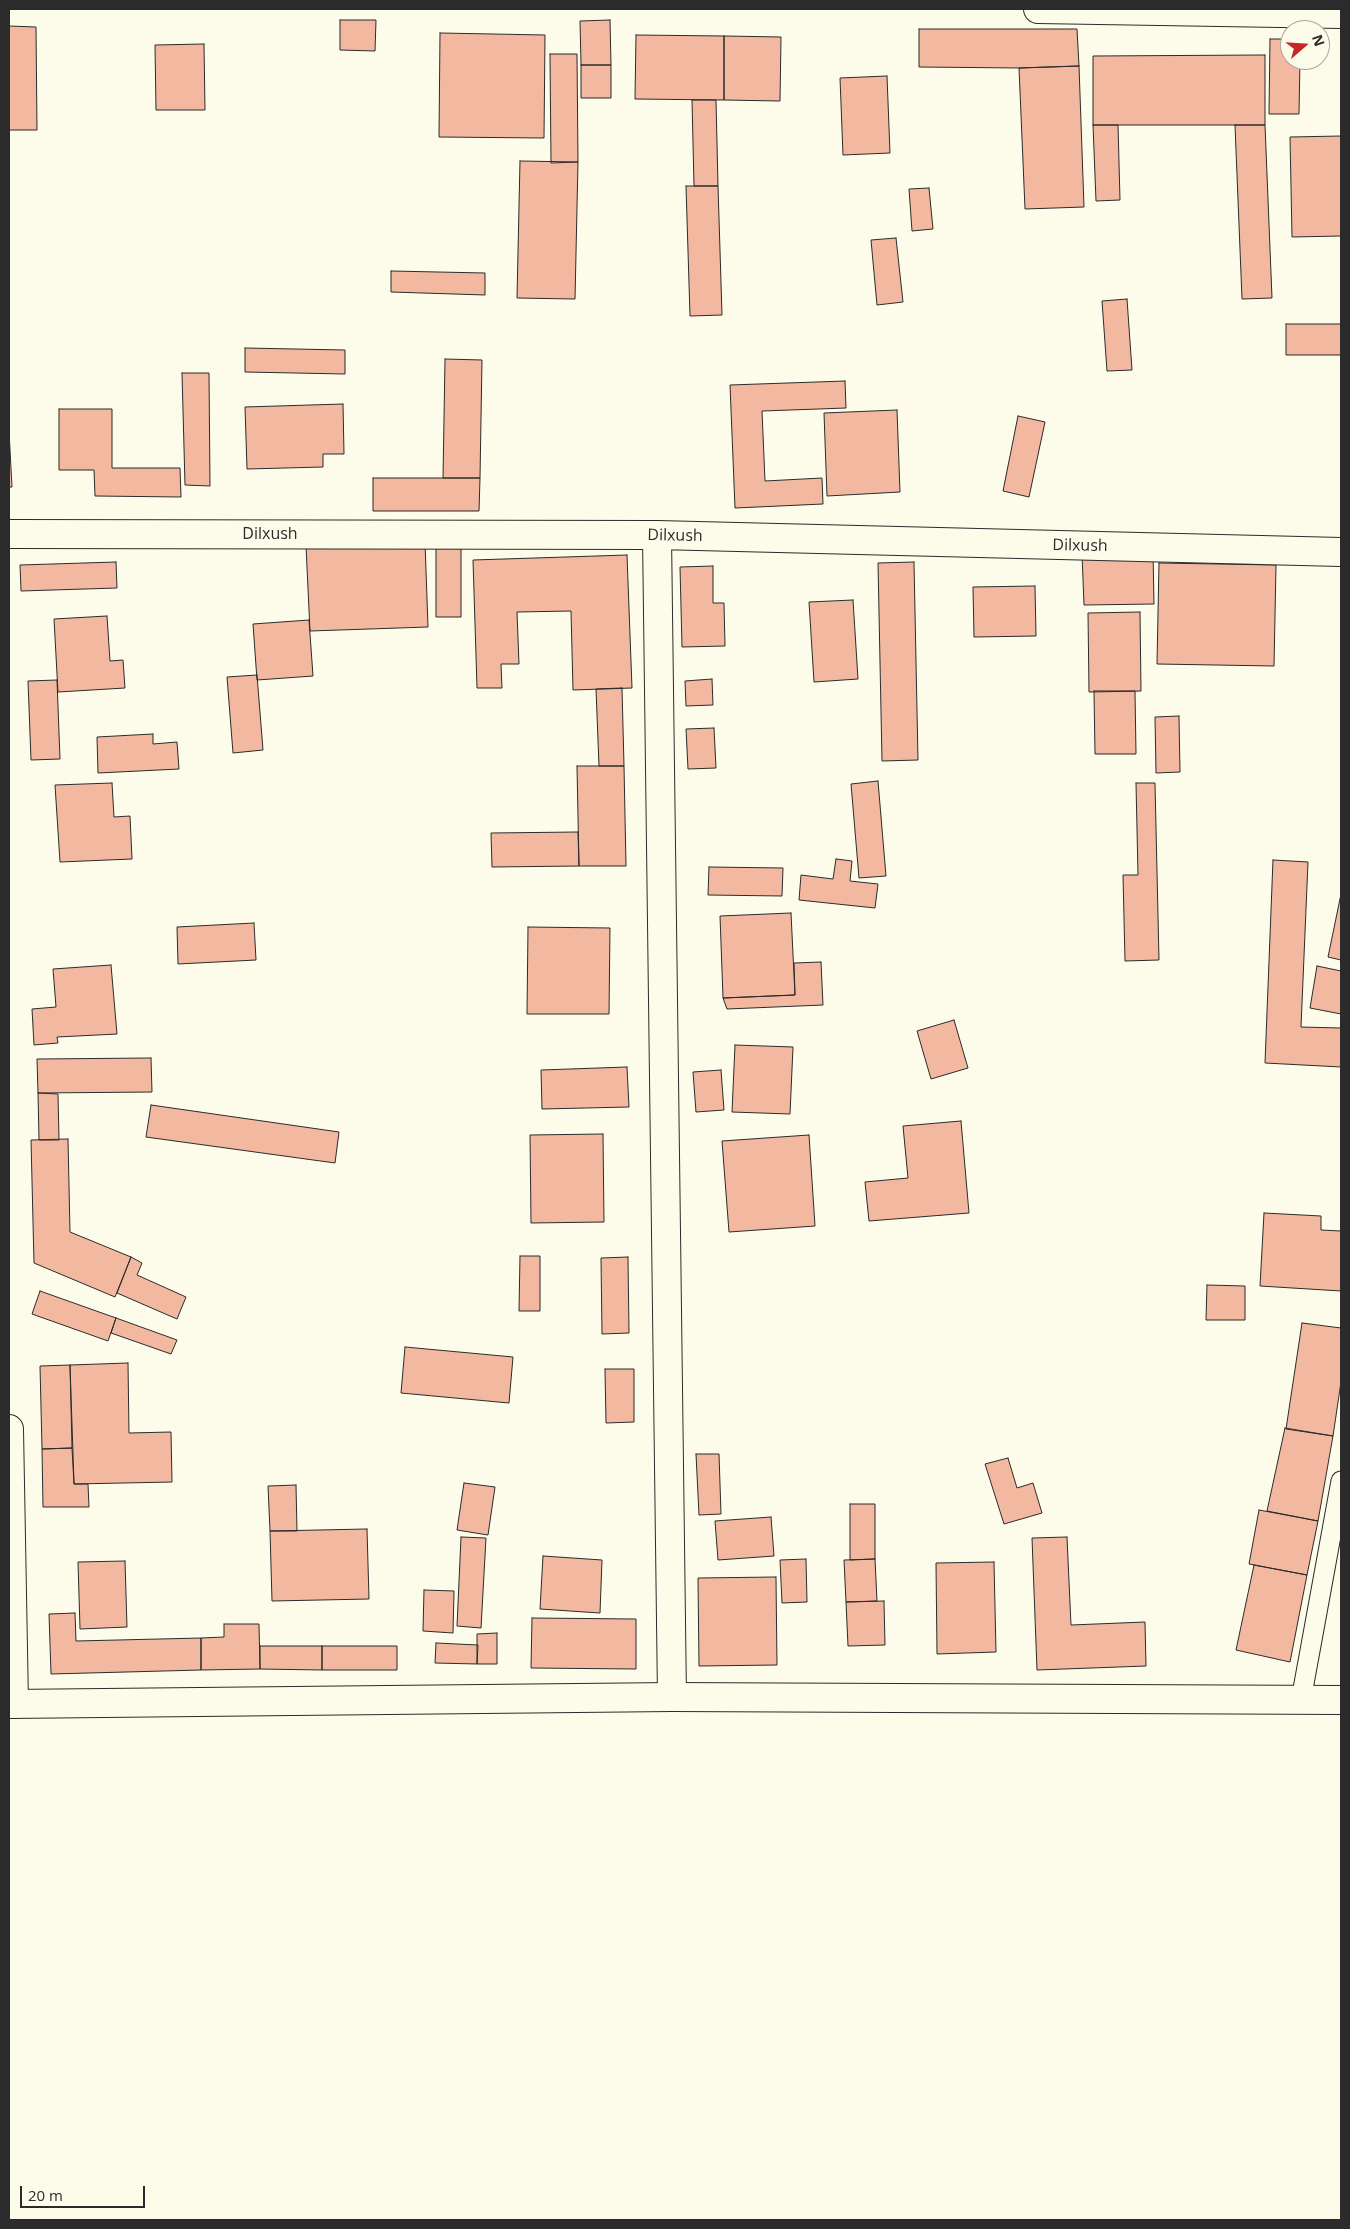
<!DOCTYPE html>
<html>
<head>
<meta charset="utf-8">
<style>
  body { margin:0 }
  #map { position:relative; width:1350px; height:2229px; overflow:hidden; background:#fdfbea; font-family:"Open Sans",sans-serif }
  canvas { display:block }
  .frame { position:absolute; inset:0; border:10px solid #2b2b2b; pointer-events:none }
  .north { position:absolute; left:1280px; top:20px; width:50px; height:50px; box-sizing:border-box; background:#fdfbea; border:1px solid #a9a89e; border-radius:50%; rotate:71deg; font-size:14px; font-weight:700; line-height:20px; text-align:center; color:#2b2b2b }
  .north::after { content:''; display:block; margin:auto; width:18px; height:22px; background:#c62828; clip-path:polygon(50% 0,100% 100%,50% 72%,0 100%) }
  .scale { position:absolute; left:20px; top:2186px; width:125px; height:22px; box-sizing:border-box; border:2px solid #2b2b2b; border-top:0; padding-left:6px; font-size:15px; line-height:18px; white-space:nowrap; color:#2b2b2b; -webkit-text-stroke:4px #fdfbea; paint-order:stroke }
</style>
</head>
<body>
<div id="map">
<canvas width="1350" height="2229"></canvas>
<div class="frame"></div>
<div class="north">N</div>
<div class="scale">20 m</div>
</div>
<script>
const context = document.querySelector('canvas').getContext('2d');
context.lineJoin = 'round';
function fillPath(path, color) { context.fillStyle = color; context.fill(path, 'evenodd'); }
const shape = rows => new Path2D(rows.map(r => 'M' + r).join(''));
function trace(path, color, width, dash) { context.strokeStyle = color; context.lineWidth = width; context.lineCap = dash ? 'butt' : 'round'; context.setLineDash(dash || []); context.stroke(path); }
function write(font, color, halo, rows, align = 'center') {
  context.font = font + ' "Open Sans",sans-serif'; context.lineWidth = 4; context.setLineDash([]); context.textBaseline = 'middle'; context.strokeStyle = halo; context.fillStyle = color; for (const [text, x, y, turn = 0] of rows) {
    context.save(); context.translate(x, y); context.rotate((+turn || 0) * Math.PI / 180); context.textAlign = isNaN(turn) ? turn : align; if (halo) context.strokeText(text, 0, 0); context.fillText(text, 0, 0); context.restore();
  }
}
const building = shape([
  [340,20,376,20,375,51,340,50,340,20],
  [610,20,611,65,581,65,580,21,610,20],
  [9,26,36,27,37,130,9,130,9,26],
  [919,29,1077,29,1079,66,1019,68,919,67,919,29],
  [440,33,545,35,544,138,439,137,440,33],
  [636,35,724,36,724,100,635,99,636,35],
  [724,36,781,37,780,101,724,100,724,36],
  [1270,39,1290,39,1290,60,1300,60,1299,114,1269,114,1270,39],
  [204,44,205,110,156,110,155,45,204,44],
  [550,54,577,54,578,162,551,163,550,54],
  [1265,55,1265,125,1093,125,1093,56,1265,55],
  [581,65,611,65,611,98,581,98,581,65],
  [1079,66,1084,207,1025,209,1019,68,1079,66],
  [887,76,890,153,843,155,840,78,887,76],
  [692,100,716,100,718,186,694,186,692,100],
  [1093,125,1118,125,1120,200,1096,201,1093,125],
  [1235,125,1265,125,1272,298,1242,299,1235,125],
  [1341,136,1341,236,1292,237,1290,137,1341,136],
  [520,161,578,162,575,299,517,298,520,161],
  [686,186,718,186,722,315,690,316,686,186],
  [929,188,933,229,912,231,909,189,929,188],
  [896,238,903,302,877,305,871,240,896,238],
  [391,271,485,273,485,295,391,292,391,271],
  [1127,299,1132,370,1107,371,1102,301,1127,299],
  [1286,324,1341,324,1341,355,1286,355,1286,324],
  [245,348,345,350,345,374,245,372,245,348],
  [445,359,482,360,480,478,443,478,445,359],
  [182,373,209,373,210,486,185,485,182,373],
  [845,381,846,408,762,411,765,481,822,478,823,504,735,508,730,385,845,381],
  [343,404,344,454,323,454,323,467,247,469,245,407,343,404],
  [59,409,112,409,112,468,180,468,181,497,95,496,94,470,59,470,59,409],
  [897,410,900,492,827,496,824,413,897,410],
  [1018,416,1045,422,1029,497,1003,491,1018,416],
  [9,431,12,487,9,487,9,431],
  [373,478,480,478,479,511,373,511,373,478],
  [425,542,428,627,310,631,306,546,425,542],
  [436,548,461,548,461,617,436,617,436,548],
  [1153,552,1154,604,1084,605,1082,554,1153,552],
  [627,555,632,688,573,690,571,611,517,612,519,664,501,664,502,688,477,688,473,560,627,555],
  [116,562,117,588,21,591,20,565,116,562],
  [914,562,918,760,882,761,878,563,914,562],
  [1159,563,1276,565,1274,666,1157,664,1159,563],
  [713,566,713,603,724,603,725,646,682,647,680,567,713,566],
  [1035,586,1036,636,974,637,973,587,1035,586],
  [853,600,858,679,814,682,809,602,853,600],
  [1140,612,1141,691,1089,692,1088,613,1140,612],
  [107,616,110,661,123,660,125,688,58,692,54,619,107,616],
  [309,620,313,676,257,680,253,624,309,620],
  [257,675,263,750,233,753,227,677,257,675],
  [712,679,713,705,686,706,685,681,712,679],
  [57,680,60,759,31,760,28,681,57,680],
  [622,688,624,766,599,766,596,689,622,688],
  [1094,691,1135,691,1136,754,1095,754,1094,691],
  [1179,716,1180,772,1156,773,1155,717,1179,716],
  [714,728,716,768,688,769,686,729,714,728],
  [153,734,153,744,177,742,179,769,98,773,97,737,153,734],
  [577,766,624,766,626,866,579,866,577,766],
  [878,781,886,876,859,878,851,784,878,781],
  [112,783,114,817,130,816,132,859,60,862,55,785,112,783],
  [1136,783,1155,783,1159,960,1125,961,1123,875,1138,875,1136,783],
  [578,832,579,866,492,867,491,833,578,832],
  [836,859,852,861,850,881,878,884,875,908,799,900,801,875,833,879,836,859],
  [1273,860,1308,862,1301,1027,1341,1028,1341,1067,1265,1063,1273,860],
  [709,867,783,868,782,896,708,895,709,867],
  [1341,894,1341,960,1328,957,1341,894],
  [791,913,795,995,723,998,720,916,791,913],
  [254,923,256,960,178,964,177,927,254,923],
  [528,927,610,928,609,1014,527,1014,528,927],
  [821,962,823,1005,727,1009,723,998,795,995,794,963,821,962],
  [111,965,117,1034,57,1037,58,1043,34,1045,32,1009,56,1007,53,969,111,965],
  [1317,966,1341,971,1341,1014,1310,1008,1317,966],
  [954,1020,968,1068,931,1079,917,1031,954,1020],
  [735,1045,793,1047,790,1114,732,1112,735,1045],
  [151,1058,152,1092,38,1093,37,1059,151,1058],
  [627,1067,629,1107,542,1109,541,1070,627,1067],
  [721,1070,724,1110,696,1112,693,1072,721,1070],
  [38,1093,58,1094,59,1140,39,1140,38,1093],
  [151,1105,339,1132,335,1163,146,1137,151,1105],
  [961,1121,969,1213,869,1221,865,1182,908,1178,903,1126,961,1121],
  [603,1134,604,1222,531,1223,530,1135,603,1134],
  [809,1135,815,1226,729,1232,722,1141,809,1135],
  [68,1139,70,1232,131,1257,115,1297,34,1263,31,1140,68,1139],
  [1264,1213,1321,1216,1321,1230,1341,1231,1341,1291,1260,1286,1264,1213],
  [520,1256,540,1256,540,1311,519,1311,520,1256],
  [131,1257,142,1263,137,1275,186,1297,177,1319,117,1293,131,1257],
  [628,1257,629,1333,602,1334,601,1258,628,1257],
  [1207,1285,1245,1286,1245,1320,1206,1320,1207,1285],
  [40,1291,116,1318,108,1341,32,1314,40,1291],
  [116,1318,177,1340,171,1354,111,1333,116,1318],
  [1302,1323,1341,1328,1341,1382,1333,1436,1286,1429,1302,1323],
  [405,1347,513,1357,509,1403,401,1393,405,1347],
  [128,1363,129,1433,171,1432,172,1482,74,1484,70,1365,128,1363],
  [70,1365,72,1448,42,1449,40,1366,70,1365],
  [605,1369,634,1369,634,1422,606,1423,605,1369],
  [1285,1428,1333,1436,1318,1521,1267,1511,1285,1428],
  [72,1448,74,1484,88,1484,89,1507,43,1507,42,1449,72,1448],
  [696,1454,719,1454,721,1514,699,1515,696,1454],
  [1008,1458,1017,1488,1033,1483,1042,1513,1004,1524,985,1464,1008,1458],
  [464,1483,495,1487,488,1535,457,1530,464,1483],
  [296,1485,297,1531,270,1531,268,1486,296,1485],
  [850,1504,875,1504,875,1559,850,1560,850,1504],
  [1259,1510,1318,1521,1307,1575,1249,1564,1259,1510],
  [771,1517,774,1556,718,1560,715,1521,771,1517],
  [367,1529,369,1599,272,1601,270,1531,367,1529],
  [461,1537,486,1538,481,1628,457,1626,461,1537],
  [1067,1537,1071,1625,1145,1622,1146,1666,1037,1670,1032,1538,1067,1537],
  [543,1556,602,1560,600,1613,540,1609,543,1556],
  [806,1559,807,1602,782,1603,780,1560,806,1559],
  [875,1559,877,1601,846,1602,844,1560,875,1559],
  [125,1561,127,1627,80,1629,78,1562,125,1561],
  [994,1562,996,1652,937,1654,936,1563,994,1562],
  [1254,1565,1307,1575,1290,1662,1236,1650,1254,1565],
  [776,1577,777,1665,699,1666,698,1578,776,1577],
  [424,1590,454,1591,453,1633,423,1631,424,1590],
  [884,1601,885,1645,848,1646,846,1602,884,1601],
  [75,1613,76,1641,201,1638,201,1670,51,1674,49,1614,75,1613],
  [532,1618,636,1619,636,1669,531,1668,532,1618],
  [224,1624,259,1624,260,1669,201,1670,201,1638,224,1637,224,1624],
  [497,1633,497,1664,477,1664,477,1634,497,1633],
  [436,1643,478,1645,477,1664,435,1663,436,1643],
  [260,1646,322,1646,322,1670,260,1669,260,1646],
  [322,1646,397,1646,397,1670,322,1670,322,1646]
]);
const service = shape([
  [1301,1700,1341,1481]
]);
const minor = shape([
  [1038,9,1341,14],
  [9,534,657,535,1341,552],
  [657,535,672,1697],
  [9,1429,14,1704]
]);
const tertiary = shape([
  [9,1704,672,1697,1341,1700]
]);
const streetNames = [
  ["Dilxush",270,534],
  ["Dilxush",675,536,1],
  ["Dilxush",1080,546,1]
];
fillPath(building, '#f2b8a0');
trace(building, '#2b2b2b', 1);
trace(service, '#2b2b2b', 21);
trace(minor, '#2b2b2b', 30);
trace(tertiary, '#2b2b2b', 30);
trace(service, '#fdfbea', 19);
trace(minor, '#fdfbea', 28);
trace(tertiary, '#fdfbea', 28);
write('16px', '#2b2b2b', '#fdfbea', streetNames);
</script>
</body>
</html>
